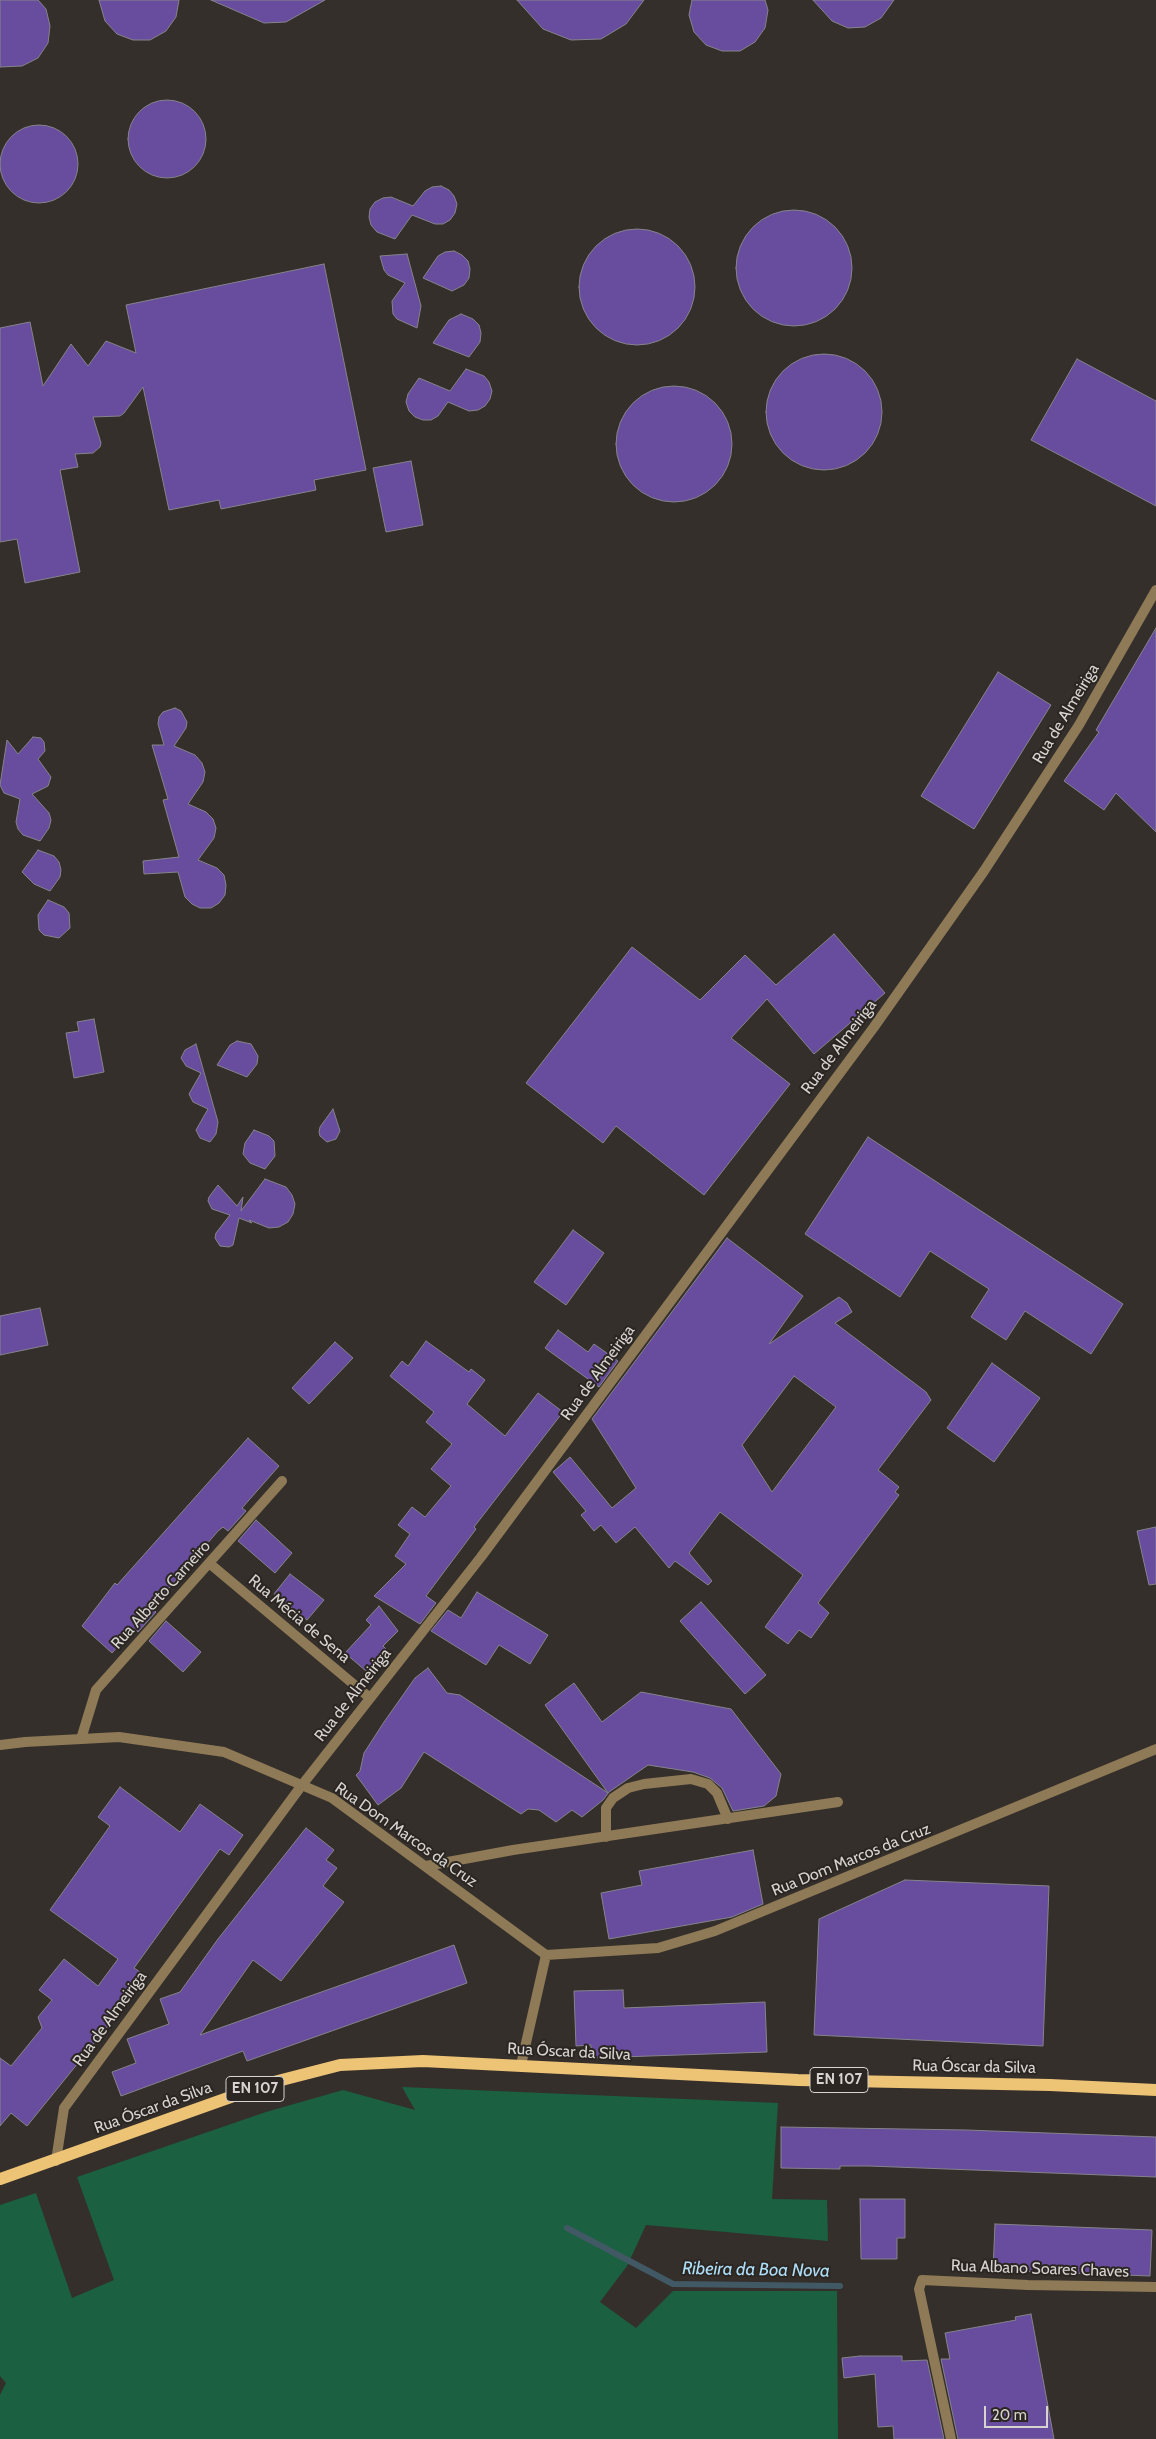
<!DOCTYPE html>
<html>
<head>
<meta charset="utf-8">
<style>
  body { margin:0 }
  #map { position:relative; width:1156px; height:2439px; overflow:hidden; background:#352f2b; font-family:Cabin,sans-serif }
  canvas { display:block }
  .scale { position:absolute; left:984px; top:2406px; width:64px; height:22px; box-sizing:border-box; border:2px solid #d6d3d0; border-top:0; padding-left:6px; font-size:15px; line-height:18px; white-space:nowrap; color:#d6d3d0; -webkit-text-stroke:4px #2b2621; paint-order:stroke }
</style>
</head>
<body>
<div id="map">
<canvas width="1156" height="2439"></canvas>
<div class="scale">20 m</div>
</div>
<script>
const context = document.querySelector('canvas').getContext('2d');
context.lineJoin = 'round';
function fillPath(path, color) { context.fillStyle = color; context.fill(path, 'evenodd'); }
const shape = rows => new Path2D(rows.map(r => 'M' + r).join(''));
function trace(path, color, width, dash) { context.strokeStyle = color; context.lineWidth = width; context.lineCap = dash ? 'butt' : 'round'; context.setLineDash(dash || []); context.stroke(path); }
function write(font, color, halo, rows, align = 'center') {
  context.font = font + ' Cabin,sans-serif'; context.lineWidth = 4; context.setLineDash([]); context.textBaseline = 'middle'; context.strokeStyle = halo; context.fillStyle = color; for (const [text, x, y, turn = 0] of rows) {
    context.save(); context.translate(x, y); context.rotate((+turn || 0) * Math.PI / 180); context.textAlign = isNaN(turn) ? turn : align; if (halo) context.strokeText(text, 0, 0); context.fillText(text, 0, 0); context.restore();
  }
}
const green = shape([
  [402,2087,778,2103,772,2199,827,2200,828,2241,646,2225,627,2266,600,2302,636,2328,673,2291,837,2291,838,2439,0,2439,0,2395,6,2383,0,2376,0,2205,36,2193,72,2298,114,2280,77,2177,266,2112,343,2090,415,2110]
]);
const stream = shape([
  [567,2228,673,2284,840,2286]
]);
const building = shape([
  [0,0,38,0,46,9,50,26,48,43,38,58,22,66,0,67,0,0],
  [99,0,179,0,176,17,166,31,150,40,133,40,117,34,105,21,99,0],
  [211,0,325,0,286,22,264,23,211,0],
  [517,0,644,0,626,24,601,39,571,40,543,29,517,0],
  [692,0,765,0,768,10,765,28,755,42,740,51,722,51,706,45,694,32,689,15,692,0],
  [813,0,894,0,881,18,865,27,848,28,832,21,813,0],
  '128 139a39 39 0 1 1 78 0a39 39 0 1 1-78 0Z',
  '0 164a39 39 0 1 1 78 0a39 39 0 1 1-78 0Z',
  [441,186,449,190,454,196,457,204,455,213,450,220,443,224,435,224,412,215,395,239,377,232,371,225,369,217,370,209,375,202,383,198,391,197,413,206,425,191,432,187,441,186],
  '736 268a58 58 0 1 1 116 0a58 58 0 1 1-116 0Z',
  '579 287a58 58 0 1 1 116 0a58 58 0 1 1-116 0Z',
  [454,251,462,255,468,261,470,269,469,278,464,285,452,291,423,278,438,256,445,252,454,251],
  [407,254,421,306,417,328,397,319,393,314,392,301,405,283,388,275,384,270,380,256,407,254],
  [324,264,366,470,314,480,316,490,221,509,219,500,169,510,143,387,124,413,120,416,93,417,101,443,100,447,93,453,75,454,78,467,60,470,80,572,25,583,17,539,0,542,0,328,30,322,43,386,71,344,88,366,106,341,136,353,126,305,324,264],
  [461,314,473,319,479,325,481,333,480,342,469,357,433,343,449,320,461,314],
  '766 412a58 58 0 1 1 116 0a58 58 0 1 1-116 0Z',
  [1077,359,1156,401,1156,506,1031,440,1077,359],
  [466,369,484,376,489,382,492,391,490,399,485,406,478,410,469,411,448,402,438,416,431,420,423,420,415,417,409,411,406,402,408,394,419,378,450,391,466,369],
  '616 444a58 58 0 1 1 116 0a58 58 0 1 1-116 0Z',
  [411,461,423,525,386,532,373,468,411,461],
  [1156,628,1156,832,1116,793,1104,810,1064,781,1099,732,1096,730,1156,628],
  [998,672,1051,705,974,829,921,796,998,672],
  [175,708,181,711,187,722,186,728,174,746,195,755,202,763,205,772,203,782,188,804,206,812,213,819,216,828,214,838,198,860,217,868,224,875,226,885,225,895,219,903,211,908,200,908,192,904,185,897,178,872,144,874,143,861,179,857,163,800,168,799,152,745,164,745,158,724,159,717,163,712,175,708],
  [33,737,41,738,44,742,45,751,38,759,51,777,48,786,32,794,49,813,51,820,49,828,40,841,23,835,18,829,16,822,20,799,4,793,0,785,7,740,18,754,33,737],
  [38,850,54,856,59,862,61,870,60,877,50,891,34,884,22,872,38,850],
  [48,900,64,907,69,913,70,928,59,938,44,935,39,930,38,915,48,900],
  [834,934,885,993,814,1054,767,999,731,1038,790,1084,704,1195,616,1126,603,1143,526,1083,632,947,700,1000,745,955,776,985,834,934],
  [94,1019,104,1072,74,1078,66,1033,79,1031,77,1022,94,1019],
  [237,1041,251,1044,258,1056,257,1064,247,1077,217,1065,230,1045,237,1041],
  [196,1044,218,1122,216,1134,210,1142,200,1138,196,1130,208,1109,193,1102,189,1094,201,1073,186,1066,181,1058,185,1050,196,1044],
  [333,1109,340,1131,336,1139,327,1142,320,1136,319,1132,320,1127,333,1109],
  [254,1130,269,1136,274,1141,275,1156,265,1169,250,1163,243,1154,245,1143,254,1130],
  [868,1137,1123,1304,1091,1354,1025,1311,1006,1340,971,1317,989,1289,930,1251,900,1297,805,1234,868,1137],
  [265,1179,286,1187,292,1195,295,1204,293,1214,288,1222,279,1227,269,1228,249,1220,252,1223,239,1218,233,1245,229,1247,220,1246,215,1238,216,1233,230,1215,212,1209,208,1201,209,1197,218,1185,237,1206,243,1197,241,1211,265,1179],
  [573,1230,604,1253,566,1305,534,1282,573,1230],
  [727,1238,803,1296,769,1344,839,1297,847,1303,852,1312,835,1323,926,1392,931,1400,878,1470,899,1487,895,1492,899,1495,818,1603,829,1613,811,1638,799,1630,788,1644,765,1627,803,1575,720,1512,689,1553,712,1581,708,1585,675,1561,669,1568,635,1527,616,1543,601,1525,594,1531,581,1515,586,1511,553,1472,570,1457,612,1508,636,1488,592,1419,727,1238],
  [794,1376,836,1407,772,1492,742,1445,794,1376],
  [40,1308,48,1345,0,1355,0,1316,40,1308],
  [558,1330,588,1352,594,1344,618,1361,599,1387,545,1348,558,1330],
  [426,1341,469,1372,471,1369,485,1380,467,1404,505,1436,538,1393,563,1412,474,1527,476,1529,426,1596,436,1603,420,1624,374,1596,406,1564,395,1556,410,1534,398,1525,412,1507,425,1517,451,1486,431,1469,452,1444,426,1422,434,1412,390,1376,402,1361,408,1366,426,1341],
  [335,1342,353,1358,309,1404,292,1388,335,1342],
  [992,1363,1040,1398,994,1462,947,1428,992,1363],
  [248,1438,279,1466,242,1508,246,1511,228,1531,223,1527,218,1531,152,1608,156,1612,138,1632,134,1628,112,1653,82,1626,115,1583,117,1585,248,1438],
  [256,1520,292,1553,275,1573,238,1541,256,1520],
  [1156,1527,1156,1584,1149,1585,1137,1531,1156,1527],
  [290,1574,324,1600,307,1620,274,1594,290,1574],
  [477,1592,548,1635,530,1664,499,1645,486,1665,431,1631,448,1610,461,1618,477,1592],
  [701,1602,766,1675,745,1694,680,1621,701,1602],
  [379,1606,398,1631,383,1646,386,1649,366,1671,345,1653,371,1625,366,1620,379,1606],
  [166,1621,201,1652,183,1672,149,1641,166,1621],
  [428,1668,447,1693,460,1695,608,1793,545,1705,574,1683,602,1722,641,1692,731,1709,781,1774,776,1796,764,1806,733,1811,722,1788,710,1778,693,1772,648,1765,609,1792,603,1800,582,1817,572,1810,556,1822,539,1810,528,1809,521,1814,424,1752,401,1788,378,1805,356,1775,360,1771,364,1753,384,1722,415,1678,428,1668],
  [120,1787,180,1832,200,1804,243,1835,229,1855,220,1849,134,1968,143,1974,112,2017,117,2015,27,2126,11,2113,0,2126,0,2058,11,2066,42,2028,38,2017,52,2000,39,1990,64,1959,98,1986,118,1959,50,1910,110,1826,98,1817,120,1787],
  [306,1828,334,1850,326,1860,337,1868,323,1886,344,1902,281,1981,253,1960,200,2035,454,1945,467,1983,247,2061,243,2051,121,2096,112,2072,136,2063,127,2039,169,2024,160,1999,180,1992,218,1939,306,1828],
  [753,1850,763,1904,732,1917,609,1939,601,1893,642,1885,639,1871,753,1850],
  [905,1880,1049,1886,1043,2046,814,2035,819,1919,905,1880],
  [623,1990,624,2008,765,2002,767,2052,591,2058,591,2045,576,2046,574,1991,623,1990],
  [781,2127,966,2130,1156,2137,1156,2177,869,2166,840,2166,840,2169,781,2168,781,2127],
  [860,2199,905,2199,905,2238,897,2238,897,2259,861,2259,860,2199],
  [995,2224,1152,2230,1150,2276,993,2270,995,2224],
  [1031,2314,1054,2439,958,2439,941,2359,950,2359,945,2333,1016,2320,1015,2317,1031,2314],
  [860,2356,902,2356,902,2361,927,2360,944,2439,894,2439,893,2426,878,2427,875,2374,844,2378,842,2358,860,2356]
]);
const minor = shape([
  [209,1563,370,1698],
  [81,1739,96,1690,282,1481],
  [606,1837,606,1808,613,1798,628,1788,644,1784,691,1779,708,1784,717,1793,728,1819],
  [426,1866,513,1850,838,1802],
  [56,2161,64,2108,302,1785,481,1557,874,1027,984,871,1079,725,1156,590],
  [951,2439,919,2289,922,2280,1028,2285,1156,2287]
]);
const tertiary = shape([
  [0,1745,25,1742,119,1737,224,1752,332,1798,546,1955,658,1948,715,1931,1156,1749],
  [521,2065,546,1955]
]);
const primary = shape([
  [0,2179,270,2083,340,2065,423,2061,798,2080,1050,2085,1156,2090]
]);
const shields = [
  [839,2080,58],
  [255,2089,58]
];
const shieldNames = [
  ["EN 107",839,2080],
  ["EN 107",255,2089]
];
const streetNames = [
  ["Rua de Almeiriga",1066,714,-59],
  ["Rua de Almeiriga",839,1047,-53],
  ["Rua de Almeiriga",598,1373,-54],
  ["Rua Alberto Carneiro",161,1595,-48],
  ["Rua Mécia de Sena",299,1619,40],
  ["Rua de Almeiriga",353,1695,-52],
  ["Rua Dom Marcos da Cruz",406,1835,35],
  ["Rua Dom Marcos da Cruz",851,1860,-22],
  ["Rua de Almeiriga",110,2019,-54],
  ["Rua Óscar da Silva",569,2052,3],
  ["Rua Óscar da Silva",974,2067,1],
  ["Rua Óscar da Silva",153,2108,-20],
  ["Rua Albano Soares Chaves",1040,2269,2]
];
const waterNames = [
  ["Ribeira da Boa Nova",756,2270,1]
];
fillPath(green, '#1a6041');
trace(stream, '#415964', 6);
fillPath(building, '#684c9d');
trace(building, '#85848b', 1);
trace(minor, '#8e7a56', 10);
trace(tertiary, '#8e7a56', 10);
trace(primary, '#edc375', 12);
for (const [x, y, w] of shields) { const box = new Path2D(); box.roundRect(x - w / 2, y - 12.5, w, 25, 4); context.fillStyle = '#2b2621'; context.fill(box); trace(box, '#d6d3d0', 1); }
write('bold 15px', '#d6d3d0', null, shieldNames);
write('16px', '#d6d3d0', '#2b2621', streetNames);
write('italic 18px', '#aedffa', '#2b2621', waterNames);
</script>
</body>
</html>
